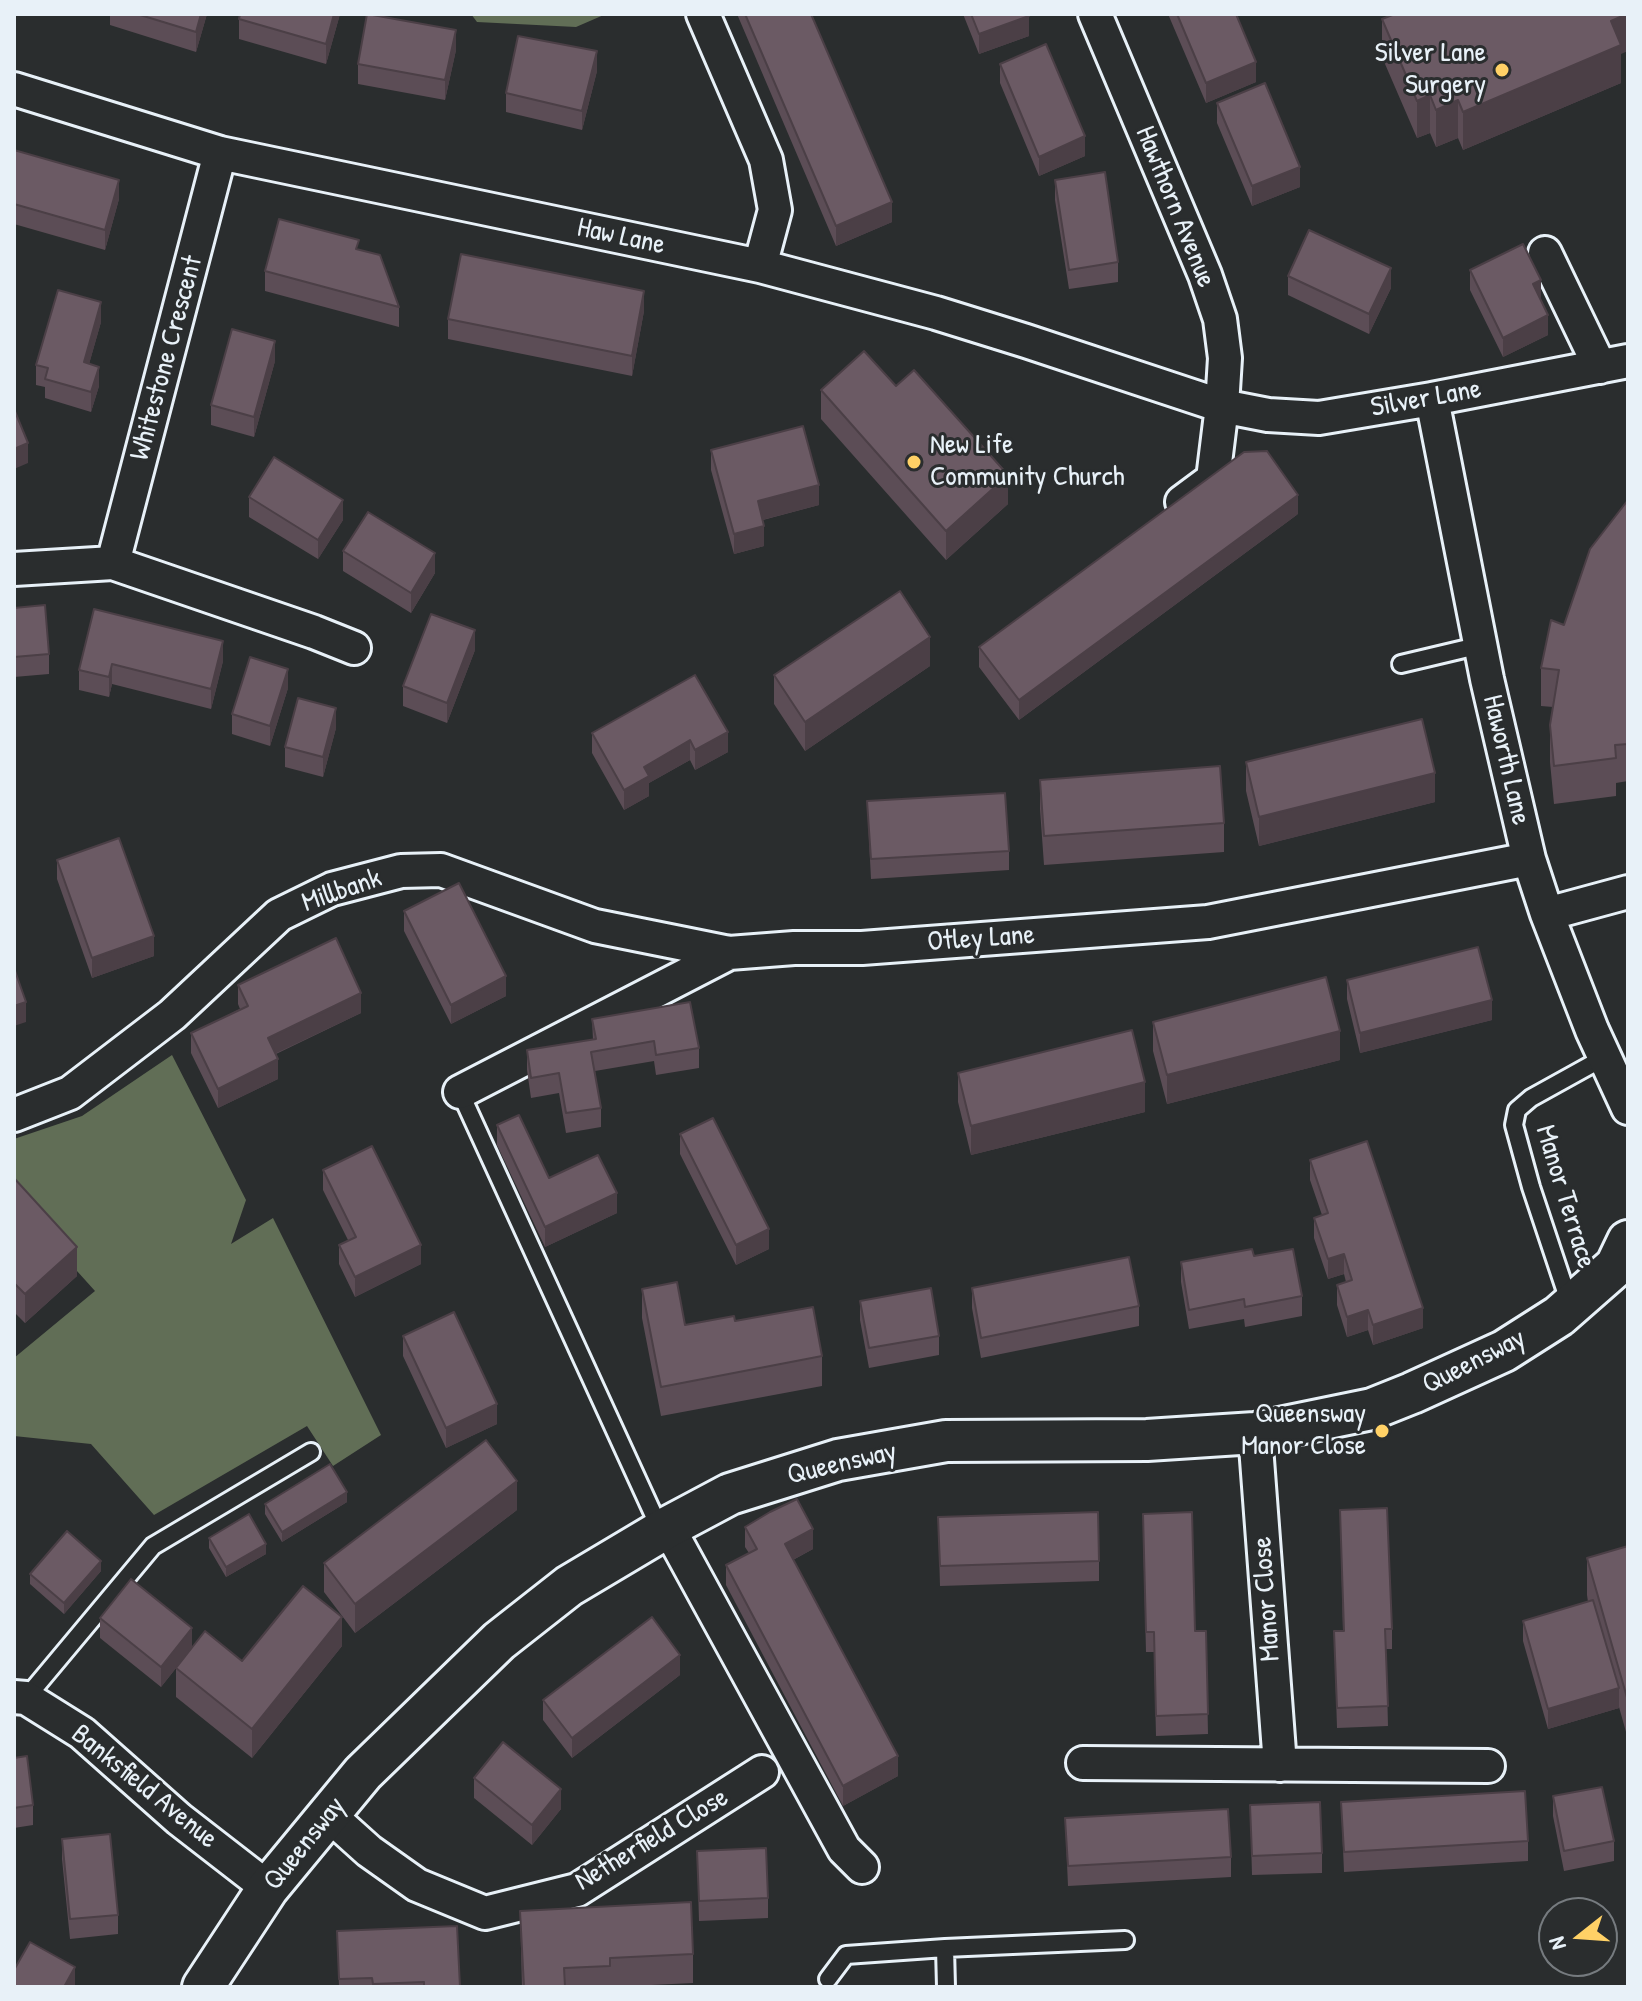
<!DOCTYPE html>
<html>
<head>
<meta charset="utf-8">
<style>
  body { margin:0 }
  #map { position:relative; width:1642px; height:2001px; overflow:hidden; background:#2a2d2e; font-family:"Patrick Hand",sans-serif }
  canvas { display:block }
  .frame { position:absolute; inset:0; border:16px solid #e8f1f8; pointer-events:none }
  .north { position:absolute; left:1538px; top:1897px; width:80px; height:80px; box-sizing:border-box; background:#2a2d2e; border:2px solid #767b7f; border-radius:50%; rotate:253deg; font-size:22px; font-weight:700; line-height:32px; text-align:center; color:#e8f1f8 }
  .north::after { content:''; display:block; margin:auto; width:28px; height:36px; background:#ffd166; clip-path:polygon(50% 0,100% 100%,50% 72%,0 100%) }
</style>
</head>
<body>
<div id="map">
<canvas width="1642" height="2001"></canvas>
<div class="frame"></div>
<div class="north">N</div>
</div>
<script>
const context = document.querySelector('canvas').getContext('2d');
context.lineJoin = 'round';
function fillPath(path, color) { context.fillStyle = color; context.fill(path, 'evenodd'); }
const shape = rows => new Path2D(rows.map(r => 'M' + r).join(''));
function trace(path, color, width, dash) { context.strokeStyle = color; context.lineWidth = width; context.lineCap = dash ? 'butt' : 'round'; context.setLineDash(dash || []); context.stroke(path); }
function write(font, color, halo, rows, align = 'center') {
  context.font = font + ' "Patrick Hand",sans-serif'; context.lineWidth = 6; context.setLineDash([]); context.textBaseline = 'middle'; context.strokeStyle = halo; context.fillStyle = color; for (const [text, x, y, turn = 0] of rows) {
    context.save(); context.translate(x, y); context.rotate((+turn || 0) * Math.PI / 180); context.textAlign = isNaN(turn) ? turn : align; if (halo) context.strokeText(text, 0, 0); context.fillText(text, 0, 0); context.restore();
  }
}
const green = shape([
  [471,14,606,14,576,27,477,22],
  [172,1055,246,1200,231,1244,273,1218,381,1435,333,1466,307,1426,154,1515,91,1444,14,1436,14,1358,95,1291,14,1201,14,1139,82,1116]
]);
const service = shape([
  [1401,664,1481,645],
  [460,1092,661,1531],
  [1570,1304,1531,1187,1514,1125,1517,1110,1531,1098,1605,1057],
  [26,1698,153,1546,311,1452],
  [828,1979,846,1955,945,1948],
  [946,1987,945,1948,1125,1940]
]);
const minor = shape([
  [703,14,766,160,775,210,760,266],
  [1095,14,1205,275,1220,319,1225,358,1222,406,1213,479,1182,502],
  [14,89,220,153,760,266,936,313,1026,341,1222,406,1268,415,1319,418,1432,399,1628,361],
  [1545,253,1600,367],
  [1432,399,1487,679,1529,859,1547,914,1592,1030,1628,1108],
  [113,563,314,632,354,648],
  [14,569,113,563,220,153],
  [1547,914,1628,892],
  [460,1092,729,953,794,948,862,948,1208,922,1529,859],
  [14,1115,70,1093,172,1015,279,915,332,889,401,871,441,870,595,926,729,953],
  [1255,1433,1280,1765],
  [668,1527,844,1849,862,1867],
  [14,1697,26,1698,82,1733,179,1819,268,1888],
  [1083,1763,1488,1766],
  [329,1815,369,1851,417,1885,485,1913,577,1890,762,1772]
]);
const tertiary = shape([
  [203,1987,268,1888,363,1773,499,1641,569,1586,668,1527,730,1494,838,1460,946,1441,1147,1440,1255,1433,1372,1409,1412,1393,1504,1351,1559,1316,1616,1266,1628,1241]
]);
const wall = shape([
  [110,14,207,14,196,52,110,25],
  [340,14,326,64,239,39,239,19],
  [737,14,811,14,892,222,836,246],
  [963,14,1028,14,1029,36,979,54],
  [1168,14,1236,14,1256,82,1206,103],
  [1382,19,1621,54,1621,83,1463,150,1458,138,1436,147,1430,133,1417,138,1382,57],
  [456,50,445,100,358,84,358,64],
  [1000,64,1085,156,1039,176,1000,83],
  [597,71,582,130,506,112,506,93],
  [1217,103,1300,187,1252,206,1217,123],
  [14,150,119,199,105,250,14,224],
  [1055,180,1118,262,1118,282,1069,289,1055,200],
  [359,249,399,307,399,327,265,291,265,271],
  [1470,270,1541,300,1548,335,1503,357,1470,290],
  [1288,276,1391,288,1369,334,1288,295],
  [644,311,632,376,448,339,448,319],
  [101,322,89,364,99,386,91,412,45,398,45,387,36,385,36,365],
  [275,361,254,437,211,425,211,405],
  [896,386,1008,504,946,560,821,419,821,390],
  [711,450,819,505,763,520,764,546,734,554,711,470],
  [249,497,343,520,318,559,249,517],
  [1628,500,1628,781,1616,783,1616,796,1554,804,1550,762,1550,725,1553,707,1541,706,1541,668],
  [1298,514,1019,720,979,667,979,647],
  [343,551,435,573,411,613,343,571],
  [14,608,49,654,49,674,14,677],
  [94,609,223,661,211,709,112,684,109,697,79,690,79,670],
  [475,650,447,723,403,706,403,686],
  [930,666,805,751,774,704,774,675],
  [695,675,728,752,695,770,690,760,649,783,649,796,624,810,592,753,592,733],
  [288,688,270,746,232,734,232,714],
  [336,728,323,777,285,767,285,747],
  [1246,762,1435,802,1259,846,1246,791],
  [1040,780,1224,823,1224,852,1044,865,1040,809],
  [867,801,1009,851,1009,870,871,879],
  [57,860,154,956,92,978,57,879],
  [404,911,506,996,451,1024,404,931],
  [1347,980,1492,1020,1360,1053,1347,999],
  [238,985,361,1013,276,1054,278,1079,218,1108,191,1053,191,1033,240,1009,238,1004],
  [592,1019,699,1048,699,1068,656,1075,654,1061,595,1071,601,1108,601,1127,566,1133,559,1093,531,1098,527,1070,527,1050,593,1040],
  [1153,1022,1340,1060,1167,1104,1153,1051],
  [958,1073,1145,1112,971,1155,958,1102],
  [497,1125,549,1178,617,1213,545,1247,497,1145],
  [680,1134,769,1249,736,1265,680,1154],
  [1310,1160,1423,1328,1373,1345,1368,1330,1347,1337,1337,1305,1337,1285,1346,1282,1344,1274,1328,1279,1314,1238,1314,1218,1322,1215,1310,1180],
  [323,1170,421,1264,355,1297,339,1264,339,1245,348,1240,323,1190],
  [14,1178,77,1276,25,1323,14,1312],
  [1254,1256,1302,1296,1302,1316,1245,1327,1244,1319,1189,1329,1181,1282,1181,1262],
  [972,1288,1139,1306,1139,1326,981,1358,972,1308],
  [642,1289,685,1325,735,1321,822,1356,822,1386,661,1416,642,1318],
  [860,1301,939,1336,939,1355,869,1368,860,1320],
  [403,1336,497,1424,446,1448,403,1356],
  [347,1502,282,1542,265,1514,265,1504],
  [517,1510,355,1633,324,1592,324,1563],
  [1340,1510,1392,1629,1392,1649,1386,1649,1388,1726,1337,1728,1334,1631,1343,1631],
  [938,1517,1099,1561,1099,1581,940,1586],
  [745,1527,813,1549,793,1560,898,1776,843,1806,726,1585,726,1565,749,1553,745,1547],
  [1143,1533,1195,1631,1206,1631,1208,1734,1156,1736,1154,1652,1146,1652],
  [209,1538,266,1554,226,1577,209,1548],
  [1628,1546,1628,1739,1619,1707,1619,1708,1548,1729,1523,1641,1523,1621,1588,1602,1587,1595,1587,1558],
  [101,1571,64,1614,30,1584,30,1574],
  [100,1618,192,1647,242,1661,342,1646,252,1758,176,1697,176,1668,161,1687,100,1638],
  [680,1675,572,1758,543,1720,543,1700],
  [14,1758,33,1805,33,1825,14,1828],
  [474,1778,561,1809,532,1845,474,1798],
  [1553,1796,1614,1841,1614,1861,1564,1871,1553,1816],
  [1341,1802,1528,1841,1528,1861,1344,1872],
  [1250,1805,1322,1853,1322,1873,1252,1875],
  [1065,1818,1231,1857,1231,1877,1068,1886],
  [62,1839,118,1915,118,1934,70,1939,62,1859],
  [697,1851,768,1898,768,1918,699,1921],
  [520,1911,693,1954,693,1983,610,1987,522,1987],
  [337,1931,460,1987,339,1987]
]);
const shadedWall = shape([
  [201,14,207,14,196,52,196,32],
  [334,14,340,14,326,64,326,44],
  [1628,14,1628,51,1621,54,1621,83,1463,150,1463,112,1611,21],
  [1029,16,1029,36,979,54,979,34],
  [456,30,456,50,445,100,445,80],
  [597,51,597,71,582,130,582,111],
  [1256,62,1256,82,1206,103,1206,83],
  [1430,95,1430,133,1417,138,1417,101],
  [1458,100,1458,138,1436,147,1436,110],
  [1085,136,1085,156,1039,176,1039,157],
  [1300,167,1300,187,1252,206,1252,186],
  [119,180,119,199,105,250,105,230],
  [892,202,892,222,836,246,836,226],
  [1391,268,1391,288,1369,334,1369,314],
  [1541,280,1541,300,1533,284],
  [644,291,644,311,632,376,632,356],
  [101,302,101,322,84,382,84,362],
  [1548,315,1548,335,1503,357,1503,338],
  [275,341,275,361,254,437,254,417],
  [99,367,99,386,91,412,91,392],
  [28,443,28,463,14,469,14,449],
  [1008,475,1008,504,946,560,946,531],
  [819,485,819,505,758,521,758,501],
  [1298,495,1298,514,1019,720,1019,700],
  [343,500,343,520,318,559,318,540],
  [764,526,764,546,734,554,734,534],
  [435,553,435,573,411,613,411,593],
  [475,630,475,650,447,723,447,703],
  [930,637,930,666,805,751,805,722],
  [223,641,223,661,211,709,211,689],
  [112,664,112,684,109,697,109,677],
  [288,669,288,688,270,746,270,726],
  [336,708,336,728,323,777,323,757],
  [728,732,728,752,695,770,695,750],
  [690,740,690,760,649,783,649,796,624,810,624,790,644,767],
  [1435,773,1435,802,1259,846,1259,817],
  [154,936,154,956,92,978,92,958],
  [506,976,506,996,451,1024,451,1005],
  [361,993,361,1013,268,1057,268,1038],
  [1492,1000,1492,1020,1360,1053,1360,1033],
  [26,1002,26,1022,14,1026,14,1006],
  [1340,1031,1340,1060,1167,1104,1167,1075],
  [278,1059,278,1079,218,1108,218,1089],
  [1145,1082,1145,1112,971,1155,971,1126],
  [617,1193,617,1213,545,1247,545,1227],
  [769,1229,769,1249,736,1265,736,1245],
  [421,1245,421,1264,355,1297,355,1277],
  [77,1247,77,1276,25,1323,25,1294],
  [1344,1254,1344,1274,1328,1279,1328,1259],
  [1423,1308,1423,1328,1373,1345,1373,1325],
  [1368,1310,1368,1330,1347,1337,1347,1317],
  [497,1404,497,1424,446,1448,446,1428],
  [517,1481,517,1510,355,1633,355,1604],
  [347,1492,347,1502,282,1542,282,1532],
  [813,1529,813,1549,785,1564,785,1544],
  [266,1544,266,1554,226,1577,226,1567],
  [101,1561,101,1571,64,1614,64,1603],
  [342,1617,342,1646,252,1758,252,1729],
  [192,1628,192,1648,161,1687,161,1667],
  [680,1655,680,1675,572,1758,572,1738],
  [1619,1688,1619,1708,1548,1729,1548,1709],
  [898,1756,898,1776,843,1806,843,1786],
  [561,1789,561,1809,532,1845,532,1825],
  [75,1967,75,1987,64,1987]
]);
const building = shape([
  [137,14,201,14,196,32,137,14],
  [240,14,334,14,326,44,239,19,240,14],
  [367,14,456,30,445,80,358,64,367,14],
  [745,14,811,14,892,202,836,226,745,14],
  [971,14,1028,14,1029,16,979,34,971,14],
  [1177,14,1236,14,1256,62,1206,83,1177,14],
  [1395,14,1627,14,1611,21,1621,45,1463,112,1458,100,1436,110,1430,95,1417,101,1382,19,1395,14],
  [518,36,597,51,582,111,506,93,518,36],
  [1046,44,1085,136,1039,157,1000,64,1046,44],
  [1265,83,1300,167,1252,186,1217,103,1265,83],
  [14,150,119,180,105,230,14,204,14,150],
  [1105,172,1118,262,1069,270,1055,180,1105,172],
  [279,219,359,240,356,249,380,255,399,307,265,271,279,219],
  [1309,230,1391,268,1369,314,1288,276,1309,230],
  [1523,244,1541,280,1533,284,1548,315,1503,338,1470,270,1523,244],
  [461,254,644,291,632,356,448,319,461,254],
  [58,290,101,302,84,362,99,367,91,392,45,379,48,368,36,365,58,290],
  [232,329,275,341,254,417,211,405,232,329],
  [864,351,896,386,914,370,1008,475,946,531,821,390,864,351],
  [14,409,28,443,14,449,14,409],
  [803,426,819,485,758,501,764,526,734,534,711,450,803,426],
  [1267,451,1298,495,1019,700,979,647,1244,452,1267,451],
  [274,457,343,500,318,540,249,497,274,457],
  [1628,500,1628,744,1615,745,1616,758,1554,766,1550,725,1559,670,1541,668,1551,620,1564,625,1590,549,1628,500],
  [368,512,435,553,411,593,343,551,368,512],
  [900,591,930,637,805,722,774,675,900,591],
  [45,605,49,654,14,657,14,608,45,605],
  [94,609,223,641,211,689,112,664,109,677,79,670,94,609],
  [431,614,475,630,447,703,403,686,431,614],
  [250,657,288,669,270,726,232,714,250,657],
  [695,675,728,732,695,750,690,740,644,767,649,776,624,790,592,733,695,675],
  [298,698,336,708,323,757,285,747,298,698],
  [1422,719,1435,773,1259,817,1246,762,1422,719],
  [1220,766,1224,823,1044,836,1040,780,1220,766],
  [1005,793,1009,851,871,859,867,801,1005,793],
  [119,838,154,936,92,958,57,860,119,838],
  [459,883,506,976,451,1005,404,911,459,883],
  [336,938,361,993,268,1038,278,1059,218,1089,191,1033,248,1006,238,985,336,938],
  [1478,947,1492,1000,1360,1033,1347,980,1478,947],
  [14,968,26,1002,14,1006,14,968],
  [1326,977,1340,1031,1167,1075,1153,1022,1326,977],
  [690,1002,699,1048,656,1055,654,1041,591,1052,601,1108,566,1113,559,1073,531,1078,527,1050,596,1039,592,1019,690,1002],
  [1132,1030,1145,1082,971,1126,958,1073,1132,1030],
  [519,1115,549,1178,598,1155,617,1193,545,1227,497,1125,519,1115],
  [713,1118,769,1229,736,1245,680,1134,713,1118],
  [1367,1141,1423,1308,1373,1325,1368,1310,1347,1317,1337,1285,1352,1280,1344,1254,1328,1259,1314,1218,1328,1213,1310,1160,1367,1141],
  [372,1146,421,1245,355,1277,339,1245,356,1237,323,1170,372,1146],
  [14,1178,77,1247,25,1294,14,1283,14,1178],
  [1252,1249,1254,1256,1293,1249,1302,1296,1245,1307,1244,1299,1189,1310,1181,1262,1252,1249],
  [1129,1257,1139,1306,981,1338,972,1288,1129,1257],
  [677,1282,685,1325,734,1316,735,1321,813,1307,822,1356,661,1387,642,1289,677,1282],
  [931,1288,939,1336,869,1348,860,1301,931,1288],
  [454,1312,497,1404,446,1428,403,1336,454,1312],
  [486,1440,517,1481,355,1604,324,1563,486,1440],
  [330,1464,347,1492,282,1532,265,1504,330,1464],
  [797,1499,813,1529,785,1544,898,1756,843,1786,726,1565,757,1549,745,1527,770,1512,797,1499],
  [1387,1508,1392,1629,1385,1629,1388,1706,1337,1708,1334,1631,1344,1631,1340,1510,1387,1508],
  [1098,1512,1099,1561,940,1566,938,1517,1098,1512],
  [1192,1512,1195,1631,1206,1631,1208,1714,1156,1716,1154,1632,1146,1632,1143,1514,1192,1512],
  [249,1514,266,1544,226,1567,209,1538,249,1514],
  [67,1531,101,1561,64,1603,30,1574,67,1531],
  [1628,1546,1628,1701,1587,1558,1628,1546],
  [131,1579,192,1628,161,1667,100,1618,131,1579],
  [303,1586,342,1617,252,1729,176,1668,205,1631,242,1661,303,1586],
  [1593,1600,1619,1688,1548,1709,1523,1621,1593,1600],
  [652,1617,680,1655,572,1738,543,1700,652,1617],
  [503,1742,561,1789,532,1825,474,1778,503,1742],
  [27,1756,33,1805,14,1808,14,1758,27,1756],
  [1602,1787,1614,1841,1564,1851,1553,1796,1602,1787],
  [1525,1791,1528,1841,1344,1852,1341,1802,1525,1791],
  [1320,1802,1322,1853,1252,1856,1250,1805,1320,1802],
  [1228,1809,1231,1857,1068,1866,1065,1818,1228,1809],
  [110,1834,118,1915,70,1919,62,1839,110,1834],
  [766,1848,768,1898,699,1901,697,1851,766,1848],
  [691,1902,693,1954,610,1958,610,1966,564,1968,565,1987,524,1987,520,1911,691,1902],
  [457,1926,460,1987,424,1987,424,1982,373,1984,372,1978,339,1979,337,1931,457,1926],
  [30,1942,75,1967,64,1987,14,1987,14,1970,30,1942]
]);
const markers = [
  [1502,70,8,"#ffd166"],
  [914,462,8,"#ffd166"],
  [1382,1431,8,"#ffd166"]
];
const poiNames = [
  ["Silver Lane",1486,54],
  ["Surgery",1486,86],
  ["New Life",930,446,"left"],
  ["Community Church",930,478,"left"],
  ["Queensway",1366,1415],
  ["Manor Close",1366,1447]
];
const streetNames = [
  ["Hawthorn Avenue",1175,207,68],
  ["Haw Lane",621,237,12],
  ["Whitestone Crescent",167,358,-75],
  ["Silver Lane",1426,399,-10],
  ["Haworth Lane",1506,760,77],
  ["Millbank",342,891,-19],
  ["Otley Lane",981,939,-4],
  ["Manor Terrace",1565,1197,73],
  ["Queensway",1474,1362,-27],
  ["Queensway",842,1464,-13],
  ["Manor Close",1267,1599,-94],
  ["Banksfield Avenue",144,1787,39],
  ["Netherfield Close",652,1840,-31],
  ["Queensway",305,1844,-51]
];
fillPath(green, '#616e56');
trace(service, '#e8f1f8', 22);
trace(minor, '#e8f1f8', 38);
trace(tertiary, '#e8f1f8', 46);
trace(service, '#2a2d2e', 16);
trace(minor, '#2a2d2e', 32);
trace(tertiary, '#2a2d2e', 40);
fillPath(wall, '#5c4d56');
fillPath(shadedWall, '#4b3f46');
fillPath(building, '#6b5a64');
trace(building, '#4b3f46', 2);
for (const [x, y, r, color] of markers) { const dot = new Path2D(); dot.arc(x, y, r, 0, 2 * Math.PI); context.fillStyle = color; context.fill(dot); trace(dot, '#2a2d2e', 3); }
write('28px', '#e8f1f8', '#2a2d2e', poiNames, 'right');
write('28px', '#e8f1f8', '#2a2d2e', streetNames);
</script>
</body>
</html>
